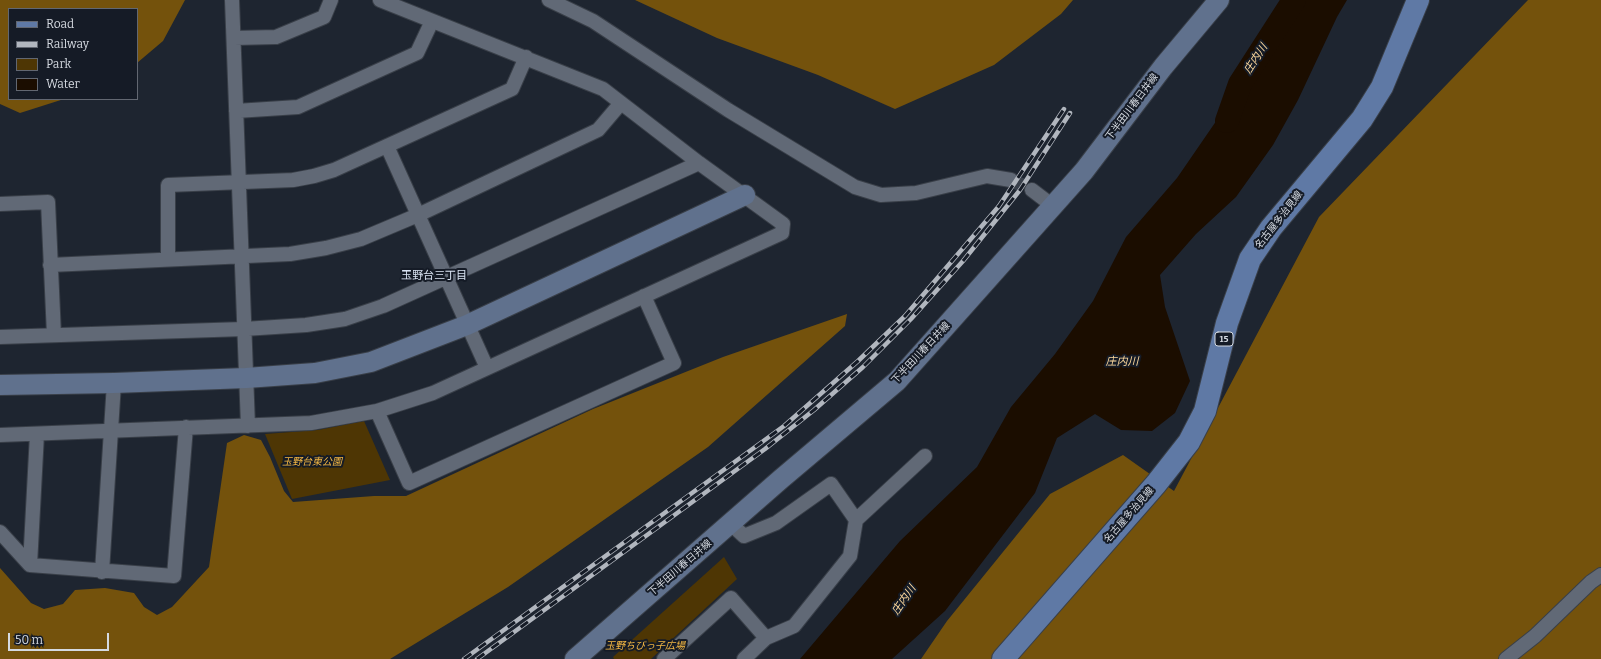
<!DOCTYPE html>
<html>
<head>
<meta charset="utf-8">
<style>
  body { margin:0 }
  #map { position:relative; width:1601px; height:659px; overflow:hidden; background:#1e2530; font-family:Bitter,serif }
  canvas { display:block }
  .legend { position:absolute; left:8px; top:8px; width:130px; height:92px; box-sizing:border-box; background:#151b26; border:1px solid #626771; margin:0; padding:5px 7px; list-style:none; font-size:12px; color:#d5dae1 }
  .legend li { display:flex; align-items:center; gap:8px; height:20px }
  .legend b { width:20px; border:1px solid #626771 }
  .scale { position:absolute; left:8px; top:633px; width:101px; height:18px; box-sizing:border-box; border:2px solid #d5dae1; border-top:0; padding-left:5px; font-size:12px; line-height:14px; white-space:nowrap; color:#d5dae1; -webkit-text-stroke:3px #151b26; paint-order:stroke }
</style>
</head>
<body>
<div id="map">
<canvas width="1601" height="659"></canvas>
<ul class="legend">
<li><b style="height:5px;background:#5f79a5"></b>Road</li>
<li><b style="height:5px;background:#b1b6be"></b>Railway</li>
<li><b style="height:11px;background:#4e3604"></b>Park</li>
<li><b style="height:11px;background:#1b0d00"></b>Water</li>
</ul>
<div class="scale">50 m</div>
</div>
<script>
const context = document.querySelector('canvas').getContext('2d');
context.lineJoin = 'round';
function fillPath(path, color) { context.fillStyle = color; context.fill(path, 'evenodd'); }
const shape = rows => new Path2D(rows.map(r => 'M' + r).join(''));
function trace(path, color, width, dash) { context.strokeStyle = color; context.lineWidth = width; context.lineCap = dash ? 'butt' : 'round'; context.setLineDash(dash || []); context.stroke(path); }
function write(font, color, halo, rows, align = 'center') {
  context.font = font + ' Bitter,"Noto Sans JP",serif'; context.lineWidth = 4; context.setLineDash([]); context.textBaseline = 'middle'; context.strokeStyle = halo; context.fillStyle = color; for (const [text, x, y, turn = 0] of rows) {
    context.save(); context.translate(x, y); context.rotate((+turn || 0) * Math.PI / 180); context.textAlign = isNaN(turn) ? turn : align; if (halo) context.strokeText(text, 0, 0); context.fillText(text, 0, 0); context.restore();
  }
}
const green = shape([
  [364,421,390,480,292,499,265,434,318,430],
  [724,557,737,579,651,659,614,659,613,657]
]);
const forest = shape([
  [0,0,185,0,163,41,137,63,137,9,9,9,9,99,64,99,20,113,0,104],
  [635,0,1073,0,1061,14,994,65,895,109,818,75,717,38],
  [1528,0,1601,0,1601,659,921,659,947,621,1050,494,1123,455,1174,491,1319,217],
  [847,314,845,326,708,447,508,587,390,659,0,659,0,568,31,603,44,609,63,604,75,590,105,588,134,593,144,607,157,615,172,607,209,567,227,443,244,435,261,440,270,457,284,491,293,502,374,496,406,496,593,409,723,357]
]);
const water = shape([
  [1293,0,1347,0,1337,17,1298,100,1273,145,1236,197,1196,234,1160,275,1165,307,1190,381,1175,413,1152,431,1121,430,1095,414,1057,438,1035,493,945,611,892,659,800,659,900,541,977,467,1011,407,1055,354,1093,301,1126,237,1177,178,1274,37]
]);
const river = shape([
  [1227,121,1240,84,1294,0]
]);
const streetTunnel = shape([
  [1011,180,1032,190]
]);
const street = shape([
  [232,0,248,426],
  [549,0,593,21,728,110,855,187,881,195,916,193,987,176,1011,180],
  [234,38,276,37,324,17,331,0],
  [236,111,298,107,417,53,432,21],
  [387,146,487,368],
  [1032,190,1053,206],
  [0,204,48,202,54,335],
  [168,259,168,185,293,180,314,176,334,170,512,89,526,57],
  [50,265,290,254,326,248,361,239,418,215,598,130,621,103],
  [0,337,244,329,306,325,345,319,383,306,699,163],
  [377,411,409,483,674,363,644,296],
  [0,435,311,423,377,411,433,393,782,233,783,224,699,163,603,89,380,0],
  [731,524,744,536,776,523,831,484,856,520],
  [0,532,30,565,174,576,186,427],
  [30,565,37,434],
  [102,572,114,383],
  [664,659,731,598,766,638],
  [744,659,766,638,794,626,850,556,856,520,925,456],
  [1506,659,1535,636,1591,582,1601,575]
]);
const secondary = shape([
  [0,385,114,383,246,378,315,373,371,362,467,325,745,195],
  [575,659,781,479,897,381,1084,171,1163,67,1219,0]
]);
const primary = shape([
  [1003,659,1156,484,1189,442,1205,411,1227,323,1250,259,1271,228,1362,119,1382,87,1418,0]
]);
const rail = shape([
  [464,659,784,426,858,361,905,316,999,206,1064,109],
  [477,659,765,449,814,410,863,367,911,319,963,261,1020,190,1070,113]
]);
const shields = [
  [1224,339,18]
];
const shieldNames = [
  ["15",1224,339]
];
const streetNames = [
  ["下半田川春日井線",1132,107,-53],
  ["名古屋多治見線",1279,220,-52],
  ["下半田川春日井線",921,353,-47],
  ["名古屋多治見線",1129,515,-49],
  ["下半田川春日井線",680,568,-41]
];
const parkNames = [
  ["玉野台東公園",312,462],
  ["玉野ちびっ子広場",645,646]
];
const waterNames = [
  ["庄内川",1256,59,-57],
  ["庄内川",1122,362],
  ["庄内川",904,600,-56]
];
const neighbourhoodNames = [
  ["玉野台三丁目",434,276]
];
fillPath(green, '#4e3604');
fillPath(forest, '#74520c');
fillPath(water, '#1b0d00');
trace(river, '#1b0d00', 24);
trace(streetTunnel, '#39404b', 14, [14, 7]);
trace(street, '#393f48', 16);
trace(secondary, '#393f48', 22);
trace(primary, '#393f48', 24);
trace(street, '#616976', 14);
trace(secondary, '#60718d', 20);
trace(primary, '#5f79a5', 22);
trace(rail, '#b1b6be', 4.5);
trace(rail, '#151b26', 3, [9]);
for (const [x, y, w] of shields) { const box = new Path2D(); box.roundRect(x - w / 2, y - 7, w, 14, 3); context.fillStyle = '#151b26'; context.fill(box); trace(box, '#d5dae1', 1); }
write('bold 9px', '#d5dae1', null, shieldNames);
write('10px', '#d5dae1', '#151b26', streetNames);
write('italic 10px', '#f2b643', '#151b26', parkNames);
write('italic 11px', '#fdd89c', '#151b26', waterNames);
write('11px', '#d9e3f2', '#151b26', neighbourhoodNames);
</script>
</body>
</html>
